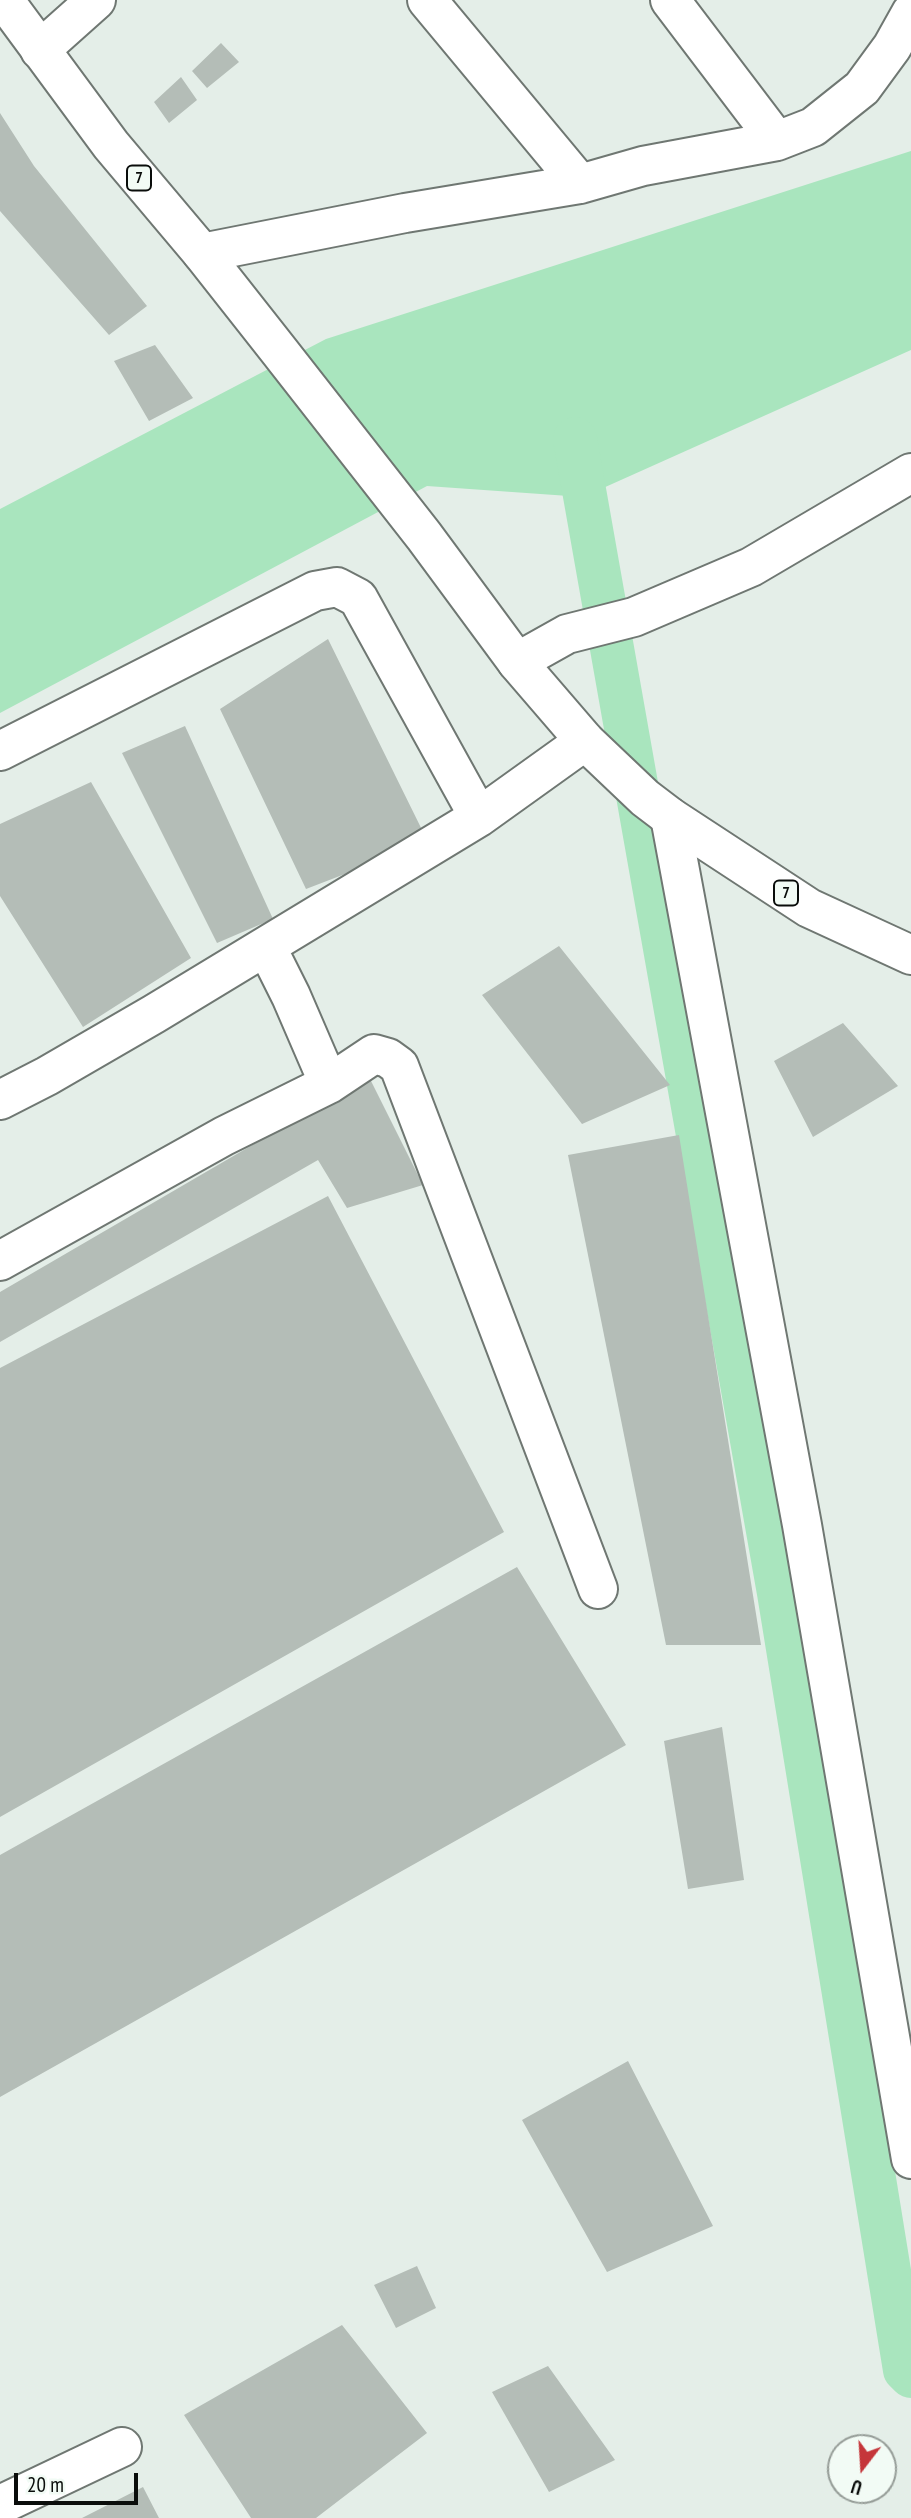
<!DOCTYPE html>
<html>
<head>
<meta charset="utf-8">
<style>
  body { margin:0 }
  #map { position:relative; width:911px; height:2518px; overflow:hidden; background:#e4eee8; font-family:"PT Sans Narrow",sans-serif }
  canvas { display:block }
  .north { position:absolute; left:827px; top:2434px; width:70px; height:70px; box-sizing:border-box; background:#f2fbf5; border:2px solid #959c97; border-radius:50%; rotate:197deg; font-size:19px; font-weight:700; line-height:28px; text-align:center; color:#0a0d0b }
  .north::after { content:''; display:block; margin:auto; width:24px; height:32px; background:#c5363a; clip-path:polygon(50% 0,100% 100%,50% 72%,0 100%) }
  .scale { position:absolute; left:14px; top:2473px; width:124px; height:32px; box-sizing:border-box; border:4px solid #0a0d0b; border-top:0; padding-left:9px; font-size:21px; line-height:24px; white-space:nowrap; color:#0a0d0b; -webkit-text-stroke:5px #f2fbf5; paint-order:stroke }
</style>
</head>
<body>
<div id="map">
<canvas width="911" height="2518"></canvas>
<div class="north">U</div>
<div class="scale">20 m</div>
</div>
<script>
const context = document.querySelector('canvas').getContext('2d');
context.lineJoin = 'round';
function fillPath(path, color) { context.fillStyle = color; context.fill(path, 'evenodd'); }
const shape = rows => new Path2D(rows.map(r => 'M' + r).join(''));
function trace(path, color, width, dash) { context.strokeStyle = color; context.lineWidth = width; context.lineCap = dash ? 'butt' : 'round'; context.setLineDash(dash || []); context.stroke(path); }
function write(font, color, halo, rows, align = 'center') {
  context.font = font + ' "PT Sans Narrow",sans-serif'; context.lineWidth = 5; context.setLineDash([]); context.textBaseline = 'middle'; context.strokeStyle = halo; context.fillStyle = color; for (const [text, x, y, turn = 0] of rows) {
    context.save(); context.translate(x, y); context.rotate((+turn || 0) * Math.PI / 180); context.textAlign = isNaN(turn) ? turn : align; if (halo) context.strokeText(text, 0, 0); context.fillText(text, 0, 0); context.restore();
  }
}
const water = shape([
  [911,151,911,350,583,497,427,486,0,713,0,509,326,339]
]);
const canal = shape([
  [575,439,779,1593,905,2370,911,2376]
]);
const building = shape([
  [221,43,239,62,207,88,192,71],
  [181,77,197,100,169,123,154,102],
  [0,113,34,166,147,306,109,335,0,211],
  [155,345,193,398,149,421,114,361],
  [328,639,428,842,306,889,220,709],
  [185,726,273,919,217,943,122,753],
  [91,782,191,958,83,1027,0,896,0,824],
  [559,946,670,1085,582,1124,482,995],
  [843,1023,898,1086,813,1137,774,1061],
  [369,1077,423,1185,347,1208,318,1160,0,1342,0,1292],
  [679,1135,761,1645,666,1645,568,1155],
  [328,1196,504,1532,0,1817,0,1368],
  [517,1567,626,1745,0,2097,0,1855],
  [722,1727,744,1880,688,1889,664,1741],
  [628,2061,713,2226,607,2272,522,2120],
  [417,2266,436,2308,396,2328,374,2285],
  [342,2325,427,2433,316,2518,251,2518,184,2415],
  [548,2366,615,2460,549,2492,492,2392],
  [143,2487,159,2518,82,2518]
]);
const minor = shape([
  [427,0,580,184],
  [670,0,777,141],
  [40,50,96,0],
  [202,253,405,213,580,184,643,166,777,141,813,127,862,88,892,47,911,13],
  [517,662,567,634,634,617,751,567,911,473],
  [0,751,315,591,337,587,358,598,479,817],
  [670,817,802,1525,911,2159],
  [266,946,291,996,329,1084],
  [0,1100,47,1076,154,1014,479,817,585,741],
  [0,1261,224,1136,329,1084,374,1054,388,1058,399,1066,598,1589],
  [0,2505,122,2447]
]);
const highway = shape([
  [4,0,111,145,202,253,280,352,424,536,517,662,585,741,645,798,670,817,809,908,911,955]
]);
const shields = [
  [139,178,24],
  [786,893,24]
];
const shieldNames = [
  ["7",139,178],
  ["7",786,893]
];
fillPath(water, '#a9e5be');
trace(canal, '#a9e5be', 44);
fillPath(building, '#b4bdb7');
trace(minor, '#6f7772', 42);
trace(highway, '#6f7772', 42);
trace(minor, '#fff', 38);
trace(highway, '#fff', 38);
for (const [x, y, w] of shields) { const box = new Path2D(); box.roundRect(x - w / 2, y - 12.5, w, 25, 5); context.fillStyle = '#f2fbf5'; context.fill(box); trace(box, '#0a0d0b', 2); }
write('bold 16px', '#0a0d0b', null, shieldNames);
</script>
</body>
</html>
